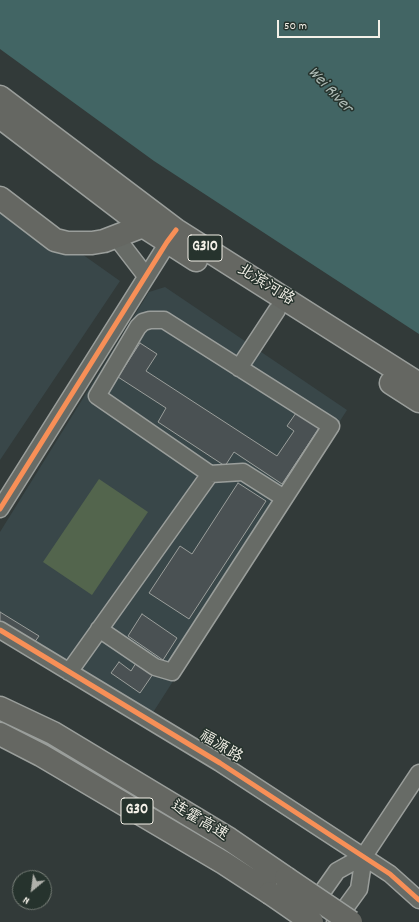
<!DOCTYPE html>
<html>
<head>
<meta charset="utf-8">
<style>
  body { margin:0 }
  #map { position:relative; width:419px; height:922px; overflow:hidden; background:#323a39; font-family:Dekko,sans-serif }
  canvas { display:block }
  .north { position:absolute; left:12px; top:870px; width:40px; height:40px; box-sizing:border-box; background:#26332d; border:1px solid #787f78; border-radius:50%; rotate:209deg; font-size:11px; font-weight:700; line-height:16px; text-align:center; color:#f4f1e8 }
  .north::after { content:''; display:block; margin:auto; width:14px; height:18px; background:#b0b1ab; clip-path:polygon(50% 0,100% 100%,50% 72%,0 100%) }
  .scale { position:absolute; left:277px; top:20px; width:103px; height:18px; box-sizing:border-box; border:2px solid #f4f1e8; border-top:0; padding-left:5px; font-size:12px; line-height:14px; white-space:nowrap; color:#f4f1e8; -webkit-text-stroke:3px #26332d; paint-order:stroke }
</style>
</head>
<body>
<div id="map">
<canvas width="419" height="922"></canvas>
<div class="north">N</div>
<div class="scale">50 m</div>
</div>
<script>
const context = document.querySelector('canvas').getContext('2d');
context.lineJoin = 'round';
function fillPath(path, color) { context.fillStyle = color; context.fill(path, 'evenodd'); }
const shape = rows => new Path2D(rows.map(r => 'M' + r).join(''));
function trace(path, color, width, dash) { context.strokeStyle = color; context.lineWidth = width; context.lineCap = dash ? 'butt' : 'round'; context.setLineDash(dash || []); context.stroke(path); }
function write(font, color, halo, rows, align = 'center') {
  context.font = font + ' Dekko,"LXGW WenKai TC",sans-serif'; context.lineWidth = 3; context.setLineDash([]); context.textBaseline = 'middle'; context.strokeStyle = halo; context.fillStyle = color; for (const [text, x, y, turn = 0] of rows) {
    context.save(); context.translate(x, y); context.rotate((+turn || 0) * Math.PI / 180); context.textAlign = isNaN(turn) ? turn : align; if (halo) context.strokeText(text, 0, 0); context.fillText(text, 0, 0); context.restore();
  }
}
const built = shape([
  [0,196,120,281,0,460],
  [165,287,347,410,152,714,0,622,0,532,149,292]
]);
const green = shape([
  [99,479,148,512,92,595,43,562]
]);
const water = shape([
  [0,0,419,0,419,334,154,161,0,49]
]);
const building = shape([
  [140,343,157,354,146,371,277,456,294,431,287,426,296,413,319,428,282,484,234,452,225,466,158,422,166,408,118,377,140,343],
  [238,483,266,501,189,619,149,593,180,546,192,554,238,483],
  [0,612,39,636,34,643,0,623,0,612],
  [142,614,177,638,163,660,128,636,142,614],
  [119,662,131,671,136,663,153,674,140,693,111,673,119,662]
]);
const minor = shape([
  [116,237,146,276],
  [239,368,277,310],
  [210,474,243,472,284,498],
  [0,509,174,233],
  [0,630,220,763,390,874,419,900],
  [69,672,210,474,97,396,138,327,143,322,150,320,164,320,331,426,172,672,155,667,99,629],
  [364,856,419,773],
  [311,908,337,871,364,856,359,889,335,922]
]);
const highway = shape([
  [0,97,176,230,419,384],
  [0,117,143,226,196,260],
  [0,198,55,240,67,243,92,243,104,241,143,226,151,216],
  [391,383,419,401],
  [0,708,53,733,229,839,286,878],
  [0,734,41,755,224,863,270,893]
]);
const highwayBridge = shape([
  [286,878,351,922],
  [270,893,312,922]
]);
const cycleway = shape([
  [0,509,167,242,176,230],
  [0,630,220,763,390,874,419,900]
]);
const shields = [
  [205,248,34],
  [137,811,32]
];
const shieldNames = [
  ["G310",205,248],
  ["G30",137,811]
];
const streetNames = [
  ["北滨河路",265,286,32],
  ["福源路",220,748,32],
  ["连霍高速",199,822,31]
];
const waterNames = [
  ["Wei River",329,91,46]
];
fillPath(built, '#394749');
fillPath(green, '#53654d');
fillPath(water, '#426564');
fillPath(building, '#4a5153');
trace(building, '#9a9e9b', 1);
trace(minor, '#9a9e9b', 19);
trace(highway, '#9a9e9b', 25);
trace(minor, '#676b66', 16);
trace(highway, '#656762', 22);
trace(highwayBridge, '#9a9e9b', 25, []);
trace(highwayBridge, '#656762', 22);
trace(cycleway, '#f78f57', 5);
for (const [x, y, w] of shields) { const box = new Path2D(); box.roundRect(x - w / 2, y - 13, w, 26, 3); context.fillStyle = '#26332d'; context.fill(box); trace(box, '#f4f1e8', 1); }
write('bold 15px', '#f4f1e8', null, shieldNames);
write('16px', '#f4f1e8', '#26332d', streetNames);
write('italic 17px', '#aebbb5', '#26332d', waterNames);
</script>
</body>
</html>
